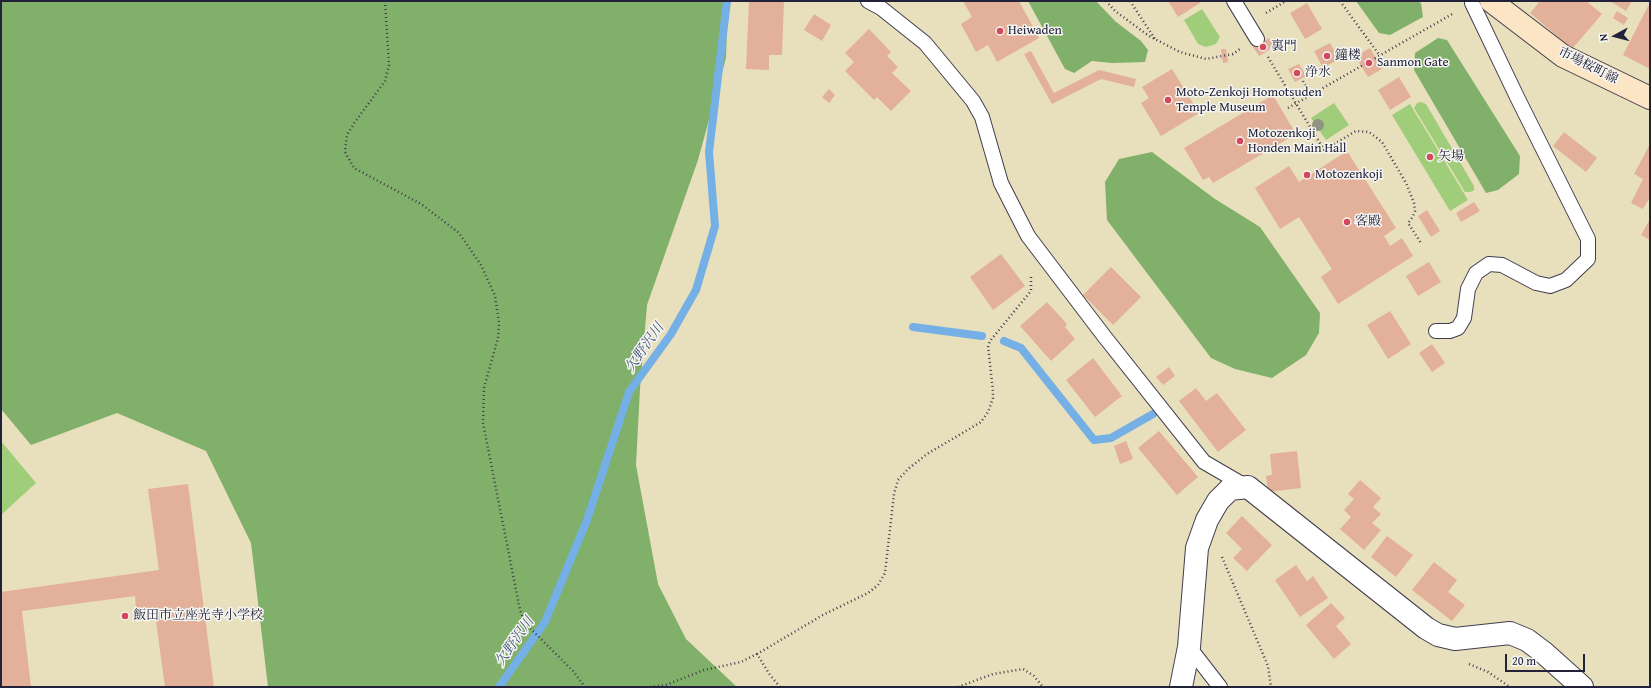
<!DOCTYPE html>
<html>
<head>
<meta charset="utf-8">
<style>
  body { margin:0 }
  #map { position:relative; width:1651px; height:688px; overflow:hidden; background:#e8e0bc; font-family:"Gentium Book Plus",serif }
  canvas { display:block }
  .frame { position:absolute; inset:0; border:2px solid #22223b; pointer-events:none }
  .north { position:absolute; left:1595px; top:16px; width:40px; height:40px; -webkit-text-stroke:3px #f6f6f2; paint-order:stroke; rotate:263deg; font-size:11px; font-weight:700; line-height:16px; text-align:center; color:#22223b }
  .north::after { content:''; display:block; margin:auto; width:14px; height:18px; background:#22223b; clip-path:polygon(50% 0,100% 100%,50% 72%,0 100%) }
  .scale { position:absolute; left:1505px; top:654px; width:80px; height:18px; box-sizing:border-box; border:2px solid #22223b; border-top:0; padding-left:5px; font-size:12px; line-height:14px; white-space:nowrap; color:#22223b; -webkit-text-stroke:3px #f6f6f2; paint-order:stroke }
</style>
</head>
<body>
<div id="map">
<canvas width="1651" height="688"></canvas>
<div class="frame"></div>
<div class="north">N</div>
<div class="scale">20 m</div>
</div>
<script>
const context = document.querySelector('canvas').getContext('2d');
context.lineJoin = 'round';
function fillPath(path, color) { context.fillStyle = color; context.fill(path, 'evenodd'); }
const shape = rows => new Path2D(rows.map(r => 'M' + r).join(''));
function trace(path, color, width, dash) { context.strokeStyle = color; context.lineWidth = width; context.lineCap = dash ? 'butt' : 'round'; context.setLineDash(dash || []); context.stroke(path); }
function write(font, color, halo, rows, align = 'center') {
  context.font = font + ' "Gentium Book Plus","Noto Serif JP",serif'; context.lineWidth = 3; context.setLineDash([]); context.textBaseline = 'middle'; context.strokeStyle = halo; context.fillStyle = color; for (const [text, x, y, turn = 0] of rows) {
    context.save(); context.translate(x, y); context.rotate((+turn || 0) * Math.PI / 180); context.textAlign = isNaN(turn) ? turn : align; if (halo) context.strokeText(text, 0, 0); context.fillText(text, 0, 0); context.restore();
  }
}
const green = shape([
  [1202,9,1220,37,1216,44,1206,47,1198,44,1184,20],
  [1421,102,1426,104,1474,186,1474,190,1471,192,1465,192,1414,108,1417,103],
  [1334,103,1349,125,1326,140,1311,118],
  [1410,104,1468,200,1450,211,1392,115],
  [1,441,36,483,1,515]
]);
const forest = shape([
  [1,1,728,1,726,58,698,160,647,305,640,389,636,465,658,584,686,639,737,687,268,687,251,543,206,451,117,413,31,445,1,409],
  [1028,1,1096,1,1115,21,1141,41,1148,50,1145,62,1112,63,1092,61,1074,73,1065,69],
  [1356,1,1416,1,1421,3,1423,17,1390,35,1379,33],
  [1438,38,1447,40,1520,156,1519,174,1498,190,1486,193,1414,70,1415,53],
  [1152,152,1215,199,1260,227,1320,313,1319,333,1306,355,1272,378,1235,369,1211,358,1107,220,1105,182,1119,159]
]);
const stream = shape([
  [913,327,982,336],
  [1004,341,1021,348,1094,440,1111,438,1153,414],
  [499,687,545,622,587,520,629,392,671,334,696,290,715,226,709,152,727,1]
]);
const building = shape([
  [749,1,784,1,782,55,769,55,769,70,746,69],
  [963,1,1019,1,1039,38,997,62,988,45,976,52,961,24,972,17],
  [1168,1,1199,1,1200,3,1178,17],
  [1540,1,1586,1,1602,14,1572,49,1530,13],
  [1610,1,1632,1,1626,11],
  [1307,3,1322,29,1305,39,1290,13],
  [1648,6,1650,6,1650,69,1623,55],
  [1617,11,1628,18,1624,25,1613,18],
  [814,14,831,25,822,41,804,30],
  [869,29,891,52,887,56,898,67,892,73,911,91,891,111,877,97,874,100,845,71,854,62,845,53],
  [1269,38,1274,47,1259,56,1253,47],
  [1330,43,1339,59,1323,68,1314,51],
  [1370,48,1382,69,1368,77,1355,56],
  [1221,49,1226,49,1228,62,1223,63],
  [1031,51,1054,93,1099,70,1136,79,1134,87,1101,79,1052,104,1024,54],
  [1299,64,1306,76,1295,82,1288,69],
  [1172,69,1199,113,1161,136,1141,103,1149,98,1142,87],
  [1399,77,1411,97,1390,110,1378,90],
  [829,89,835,95,829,103,822,97],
  [1273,95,1296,134,1213,183,1209,177,1203,180,1184,148],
  [1564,132,1597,158,1586,172,1553,146],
  [1650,144,1650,197,1643,209,1631,203,1643,179,1634,174],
  [1347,151,1396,228,1384,236,1390,246,1402,238,1413,256,1338,304,1321,277,1332,269,1299,217,1280,229,1255,188,1289,166,1299,182],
  [1474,202,1480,211,1461,222,1456,213],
  [1427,210,1440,231,1431,237,1418,216],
  [1650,219,1650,240,1641,235],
  [1001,254,1025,286,993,310,970,277],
  [1429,262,1441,282,1418,296,1406,276],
  [1111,267,1141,297,1113,325,1083,295],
  [1047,302,1067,324,1065,327,1075,339,1051,361,1020,326],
  [1390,311,1411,344,1388,359,1367,325],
  [1432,344,1445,363,1432,372,1419,353],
  [1093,358,1122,396,1095,417,1066,380],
  [1169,367,1175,376,1163,385,1156,377],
  [1196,388,1206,401,1217,393,1246,430,1218,452,1179,401],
  [1159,431,1198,477,1177,495,1138,448],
  [1126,441,1133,459,1120,464,1114,446],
  [1297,451,1301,488,1268,492,1266,476,1272,475,1270,454],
  [1360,480,1381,498,1373,507,1381,514,1372,523,1381,530,1364,550,1340,529,1351,517,1344,510,1354,499,1348,494],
  [188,484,214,687,165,687,154,607,136,610,135,596,22,611,31,687,1,687,1,592,159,570,148,489],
  [1242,516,1272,545,1247,571,1233,558,1242,549,1226,533],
  [1387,536,1413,555,1396,577,1371,557],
  [1434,562,1457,580,1448,592,1465,605,1452,621,1412,590],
  [1296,565,1307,581,1313,576,1328,598,1300,617,1275,580],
  [1331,603,1345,618,1336,626,1351,644,1334,659,1306,625]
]);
const path = shape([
  [385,1,389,65,385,81,355,122,347,135,345,152,354,168,421,204,459,233,481,265,495,296,499,323,498,338,484,388,483,423,520,610,525,623,573,671,585,687],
  [1106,1,1115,11,1149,36,1180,52,1206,59,1233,54,1240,49],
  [1130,1,1155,39],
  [1340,1,1380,56],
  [1266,13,1286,1],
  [1268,57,1324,150,1356,131,1369,132,1382,142,1406,183,1414,203,1415,211,1412,218,1408,223,1421,243],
  [1303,81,1310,95],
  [1288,108,1454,13],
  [1222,557,1268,666,1271,687],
  [1469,664,1488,672,1510,687],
  [650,687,666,685,704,670,741,662,757,654],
  [780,687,770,675,757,654,823,615,868,593,878,585,885,573,894,494,898,480,908,469,927,454,981,422,988,412,993,398,993,391,988,346,990,341,1031,291,1031,276],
  [958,687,993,674,1023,669,1034,676,1043,687]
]);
const lane = shape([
  [868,1,881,8,925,43,973,101,982,117,1001,183,1028,236,1104,336,1204,462,1247,487],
  [1234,1,1257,39],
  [1436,331,1450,331,1458,328,1464,318,1468,289,1476,273,1489,264,1502,265,1536,283,1550,286,1566,280,1588,259,1588,239,1518,99,1472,3,1472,1],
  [1189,647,1220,687]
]);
const street = shape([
  [1181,687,1189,647,1197,548,1207,520,1218,501,1230,489,1248,487,1426,628,1438,635,1455,639,1510,633,1527,640,1543,652,1582,687]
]);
const secondary = shape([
  [1491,1,1563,56,1650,98]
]);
const trees = [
  [1318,125]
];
const markers = [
  [1000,31,4,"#d1495b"],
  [1263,47,4,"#d1495b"],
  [1327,56,4,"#d1495b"],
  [1369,63,4,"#d1495b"],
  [1297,73,4,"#d1495b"],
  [1168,100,4,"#d1495b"],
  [1240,141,4,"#d1495b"],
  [1430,157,4,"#d1495b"],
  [1307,175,4,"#d1495b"],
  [1347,222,4,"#d1495b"],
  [125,616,4,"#d1495b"]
];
const poiNames = [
  ["Heiwaden",1008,31],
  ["裏門",1271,47],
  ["鐘楼",1335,56],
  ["Sanmon Gate",1377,63],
  ["浄水",1305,73],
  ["Moto-Zenkoji Homotsuden",1176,93],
  ["Temple Museum",1176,108],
  ["Motozenkoji",1248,134],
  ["Honden Main Hall",1248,149],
  ["矢場",1438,157],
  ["Motozenkoji",1315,175],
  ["客殿",1355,222],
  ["飯田市立座光寺小学校",133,616]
];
const streetNames = [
  ["市場桜町線",1588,66,27]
];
const waterNames = [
  ["欠野沢川",645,348,-55],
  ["欠野沢川",515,642,-55]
];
fillPath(green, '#a0cd7a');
fillPath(forest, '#80b06a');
trace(stream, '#74afe5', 8);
fillPath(building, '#e3b099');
trace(lane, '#403e4e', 16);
trace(street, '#403e4e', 24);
trace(secondary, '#403e4e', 24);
trace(path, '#403e4e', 2.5, [1, 3]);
trace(lane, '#fff', 14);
trace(street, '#fff', 22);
trace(secondary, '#fce5c4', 22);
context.fillStyle = '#909480';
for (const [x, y] of trees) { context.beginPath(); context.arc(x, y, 6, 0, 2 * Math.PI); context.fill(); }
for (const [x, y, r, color] of markers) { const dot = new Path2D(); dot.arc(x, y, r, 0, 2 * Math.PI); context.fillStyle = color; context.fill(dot); trace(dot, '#f6f6f2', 1.5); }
write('13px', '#22223b', '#f6f6f2', poiNames, 'left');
write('13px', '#22223b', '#f6f6f2', streetNames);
write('italic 14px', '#3f5376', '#f6f6f2', waterNames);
</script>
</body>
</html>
